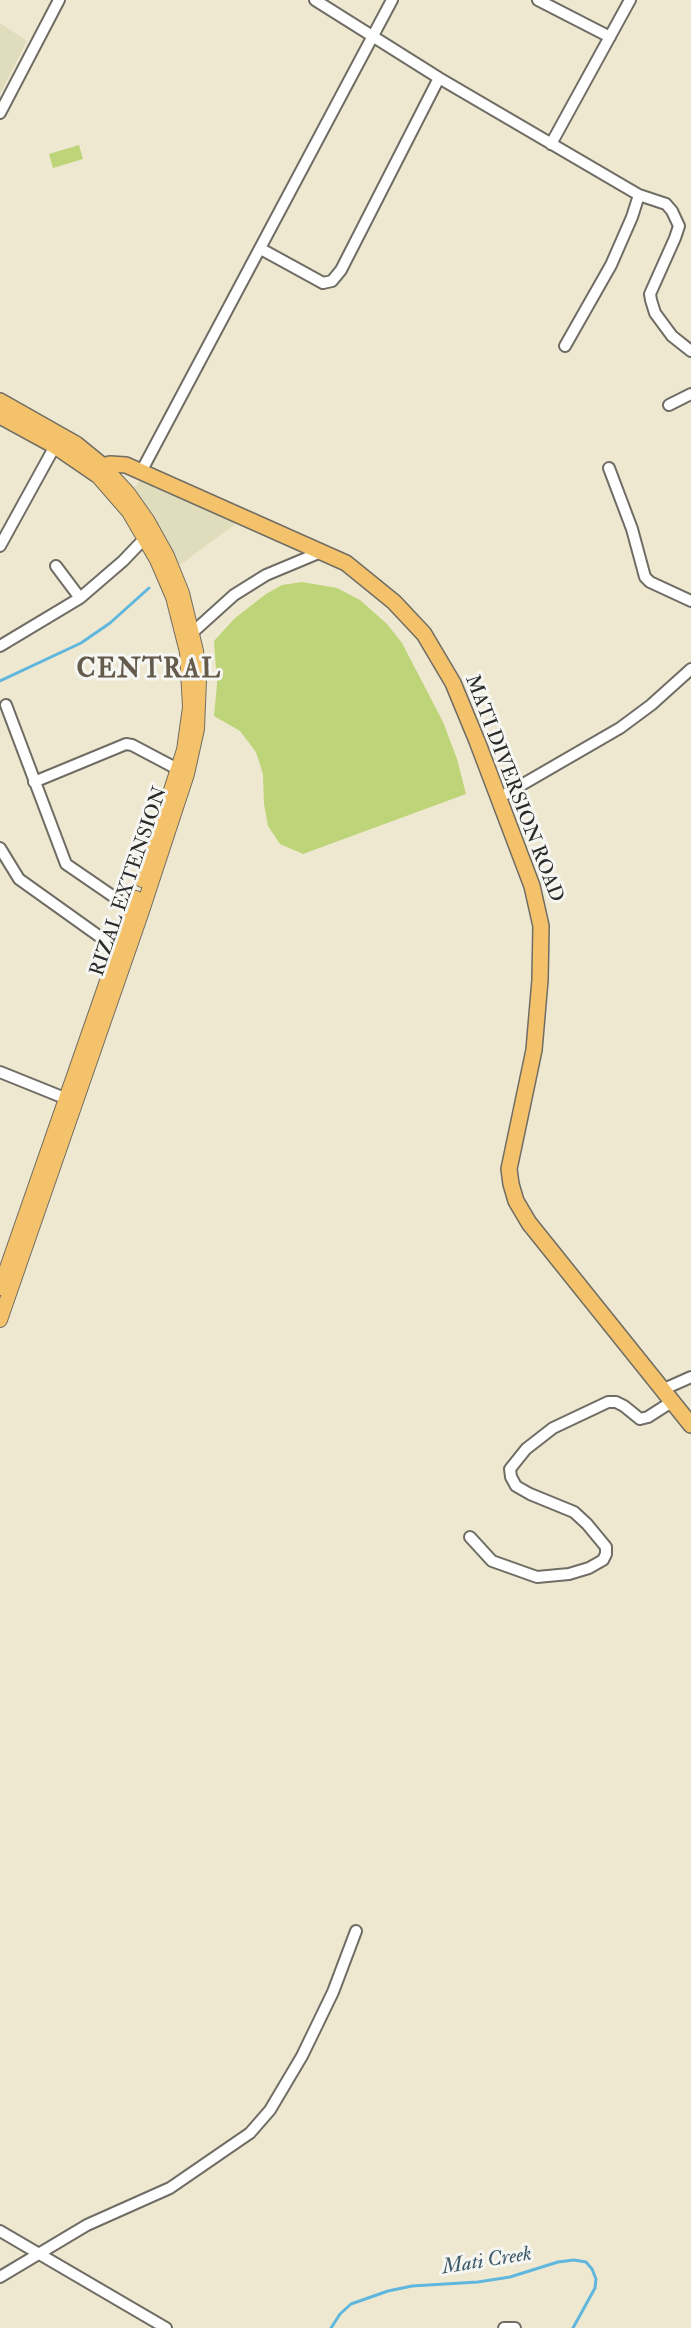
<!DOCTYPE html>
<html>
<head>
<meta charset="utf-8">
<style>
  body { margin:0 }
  canvas { display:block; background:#efe8d1 }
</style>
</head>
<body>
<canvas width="691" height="2328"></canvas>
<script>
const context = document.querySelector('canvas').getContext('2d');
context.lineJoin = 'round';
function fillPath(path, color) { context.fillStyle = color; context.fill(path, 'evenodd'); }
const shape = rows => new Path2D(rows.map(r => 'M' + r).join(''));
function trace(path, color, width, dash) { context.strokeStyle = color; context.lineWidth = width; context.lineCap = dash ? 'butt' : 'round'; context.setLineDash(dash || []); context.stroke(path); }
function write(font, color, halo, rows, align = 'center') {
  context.font = font + ' "IM FELL Double Pica",serif'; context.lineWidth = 6; context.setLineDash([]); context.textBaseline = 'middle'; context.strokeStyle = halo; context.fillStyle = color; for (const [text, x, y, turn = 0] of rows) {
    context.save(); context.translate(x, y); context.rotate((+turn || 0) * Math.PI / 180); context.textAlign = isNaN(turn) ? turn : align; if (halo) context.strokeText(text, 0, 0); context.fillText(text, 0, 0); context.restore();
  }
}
const built = shape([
  [0,23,27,41,0,94],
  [140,481,238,522,180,565,134,488]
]);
const green = shape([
  [79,145,83,159,53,168,49,154],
  [302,582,337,588,360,600,387,624,402,643,443,722,457,759,466,794,303,854,280,844,268,826,264,804,263,774,256,752,240,731,214,716,217,684,214,641,235,618,266,594,282,585]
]);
const stream = shape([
  [0,681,81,643,110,623,149,588],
  [331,2328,340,2314,351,2304,388,2291,412,2286,478,2282,510,2277,558,2262,574,2260,586,2262,592,2269,596,2279,595,2288,573,2328]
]);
const minor = shape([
  [315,0,439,78,639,195,666,204,672,211,679,226,675,238,650,294,651,300,655,313,672,336,691,351],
  [538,0,610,37],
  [0,113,59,0],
  [551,144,630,0],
  [261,249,323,283,332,281,341,270,439,78],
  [565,346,611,265,632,217,639,195],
  [669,405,691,394],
  [609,468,632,529,645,577,650,582,691,601],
  [142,470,392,0],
  [0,546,55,446],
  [56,566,80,598],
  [185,634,193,632,234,595,266,575,321,552],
  [0,646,80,598,123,561,145,538],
  [6,705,66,864,133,910],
  [34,782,126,744,132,745,185,773],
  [499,798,620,728,651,705,691,669],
  [0,848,19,879,117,949],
  [0,1072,72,1101],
  [664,1389,691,1377],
  [470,1537,492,1561,537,1577,569,1574,589,1568,603,1560,606,1554,606,1547,587,1524,574,1512,530,1494,516,1486,511,1477,510,1469,526,1449,553,1428,608,1402,616,1402,624,1406,640,1419,648,1417,673,1401],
  [0,2231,166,2328],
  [0,2277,87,2225,170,2188,250,2133,270,2110,302,2056,333,1992,356,1931],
  [504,2328,515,2328]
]);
const major = shape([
  [96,474,129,512,157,560,173,597,187,652,190,707,184,750,142,880],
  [0,1288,136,898],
  [0,1320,141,914,187,774,197,729,199,680,196,651,182,593,167,556,147,520,128,493,103,466]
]);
const highway = shape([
  [0,401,76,444,103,466],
  [0,416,55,446,96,474,103,466,110,464,126,465,346,563,394,602,424,634,453,683,477,741,532,886,541,926,540,980,534,1050,509,1169,511,1184,516,1201,529,1223,691,1425]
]);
const streetNames = [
  ["MATI DIVERSION ROAD",513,789,69],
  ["RIZAL EXTENSION",130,882,-71]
];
const waterNames = [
  ["Mati Creek",487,2262,-9]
];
const districtNames = [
  ["CENTRAL",149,671]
];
fillPath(built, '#dfddbb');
fillPath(green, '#bdd478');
trace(stream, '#60b7dd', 3);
trace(minor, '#706d65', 14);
trace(major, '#706d65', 16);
trace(highway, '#706d65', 18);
trace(minor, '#fff', 10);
trace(major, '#f3c26a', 14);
trace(highway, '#f3c26a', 15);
write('20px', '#2b2b2b', '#f6f6f2', streetNames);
write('italic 21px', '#3e5c69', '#f6f6f2', waterNames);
context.letterSpacing = '1.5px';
write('bold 26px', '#655b4d', '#f6f6f2', districtNames);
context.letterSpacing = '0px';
</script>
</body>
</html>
